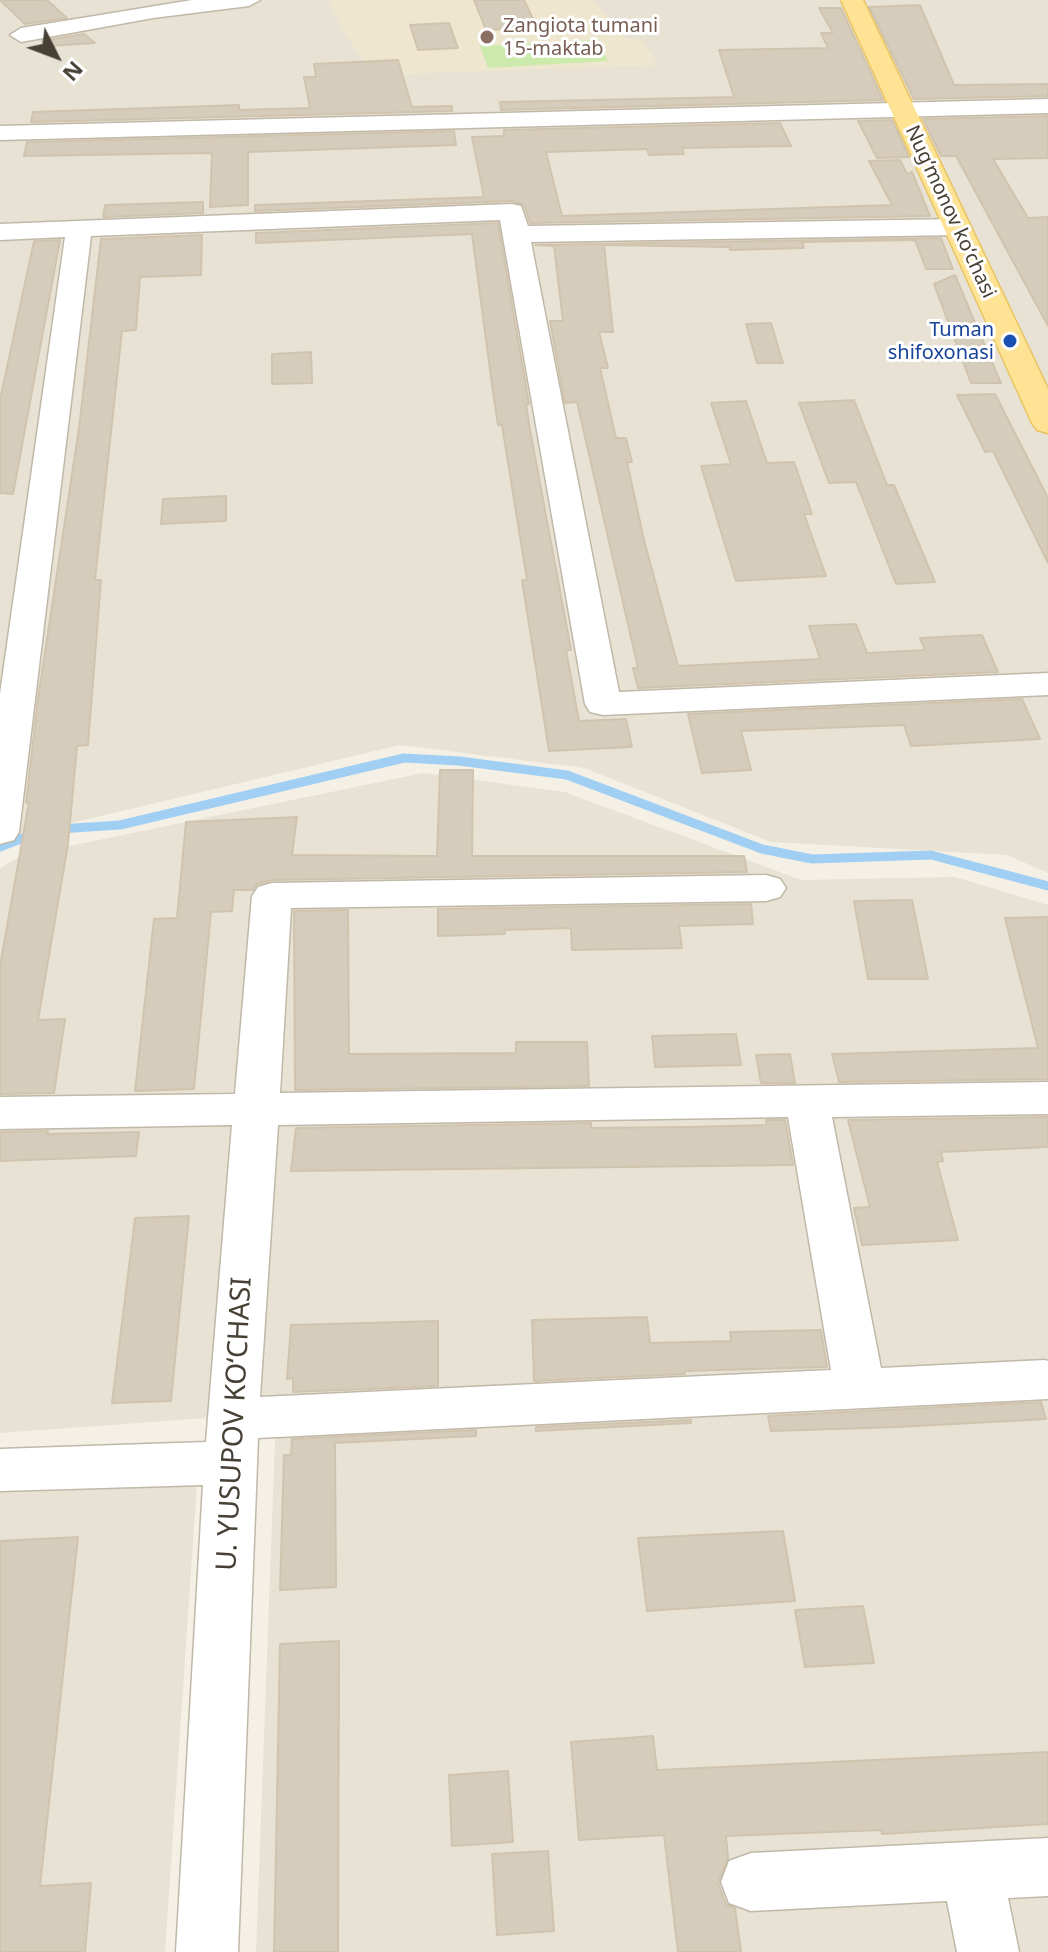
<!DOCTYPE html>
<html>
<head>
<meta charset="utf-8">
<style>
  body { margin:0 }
  #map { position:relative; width:1048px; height:1952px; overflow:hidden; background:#f4f0e6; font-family:"Noto Sans",sans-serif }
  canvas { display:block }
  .north { position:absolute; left:16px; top:16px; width:80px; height:80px; -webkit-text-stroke:6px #fff; paint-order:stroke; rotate:132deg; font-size:22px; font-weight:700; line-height:32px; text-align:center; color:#474035 }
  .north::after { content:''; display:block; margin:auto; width:28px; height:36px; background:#474035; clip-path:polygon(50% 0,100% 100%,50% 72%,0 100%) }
</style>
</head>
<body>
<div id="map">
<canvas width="1048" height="1952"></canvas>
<div class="north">N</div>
</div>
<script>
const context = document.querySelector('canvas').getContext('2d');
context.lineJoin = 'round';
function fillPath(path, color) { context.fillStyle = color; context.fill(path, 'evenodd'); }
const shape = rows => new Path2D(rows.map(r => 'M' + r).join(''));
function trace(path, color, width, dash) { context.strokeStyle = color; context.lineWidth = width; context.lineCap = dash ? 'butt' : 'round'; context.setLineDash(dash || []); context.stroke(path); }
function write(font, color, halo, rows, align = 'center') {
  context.font = font + ' "Noto Sans",sans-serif'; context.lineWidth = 6; context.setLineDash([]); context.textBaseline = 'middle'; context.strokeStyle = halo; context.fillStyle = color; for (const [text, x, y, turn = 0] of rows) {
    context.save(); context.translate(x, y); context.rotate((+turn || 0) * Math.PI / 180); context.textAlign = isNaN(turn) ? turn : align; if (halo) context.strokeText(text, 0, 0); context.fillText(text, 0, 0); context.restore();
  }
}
const residential = shape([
  [0,0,1048,0,1048,873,1007,855,771,842,584,768,400,745,0,840],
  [423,773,565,792,801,880,955,877,1048,905,1048,1952,256,1952,276,1413,0,1433,0,868,21,856],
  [197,1483,165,1952,0,1952,0,1488]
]);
const education = shape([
  [328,0,593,0,626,38,642,40,658,65,375,75,347,37]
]);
const green = shape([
  [597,40,608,61,488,68,480,46]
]);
const stream = shape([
  [59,829,120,825,404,758,459,761,567,775,762,849,812,859,931,855,1048,886],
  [0,847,33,834]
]);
const building = shape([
  [0,0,47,0,67,18,25,24,0,0],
  [474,0,524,0,537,27,486,30,474,0],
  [920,5,954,85,1048,84,1048,96,914,99,869,7,920,5],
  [819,8,841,8,883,100,501,110,500,102,734,97,719,50,828,48,821,33,833,33,819,8],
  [449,23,458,48,418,50,410,25,449,23],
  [84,34,95,43,48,46,42,41,84,34],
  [398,60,412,107,452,106,452,111,31,122,33,112,239,105,239,110,310,108,304,77,316,77,314,64,398,60],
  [1048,116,1048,158,993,159,1028,218,1048,217,1048,326,956,156,941,156,923,119,1048,116],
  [892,120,909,157,877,158,858,121,892,120],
  [780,123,791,146,682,148,684,154,649,155,647,149,546,152,562,216,892,205,869,161,900,160,907,174,912,172,930,216,530,223,524,205,512,201,255,211,255,205,484,197,472,137,504,136,504,130,780,123],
  [454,131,456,145,248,152,248,205,210,207,212,153,24,156,27,142,454,131],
  [203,202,203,213,103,217,105,205,203,202],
  [498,223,529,404,526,404,529,424,571,650,566,650,579,721,626,719,632,747,549,751,522,580,527,580,502,425,498,425,493,392,472,234,256,243,256,233,498,223],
  [202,235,201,275,140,277,136,330,122,331,95,580,101,580,88,745,77,746,68,844,38,1020,65,1019,54,1093,0,1094,0,966,29,802,26,803,38,699,79,428,101,239,202,235],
  [941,238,953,269,926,269,915,240,802,242,804,248,730,250,729,247,604,245,613,332,599,332,608,368,600,368,616,438,626,438,632,462,627,462,644,540,678,666,820,659,809,626,856,624,867,653,925,650,920,638,982,635,998,672,638,688,633,668,638,668,577,402,565,403,550,321,563,321,554,246,535,245,941,238],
  [60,240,13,494,0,493,0,400,34,241,60,240],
  [955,275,979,332,1001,383,971,383,934,284,955,275],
  [771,323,783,363,757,363,746,324,771,323],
  [311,352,312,383,272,384,272,354,311,352],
  [995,394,1048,498,1048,563,993,451,985,452,957,395,995,394],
  [854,400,887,485,894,485,935,582,896,584,856,482,829,483,799,403,854,400],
  [746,401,767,463,794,462,812,514,804,514,826,576,736,581,701,466,731,464,711,403,746,401],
  [226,496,226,521,161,524,163,499,226,496],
  [1022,699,1040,739,911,746,904,725,741,731,751,770,702,773,688,714,1022,699],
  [440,770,473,770,472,856,744,856,747,872,272,880,257,884,253,890,234,890,232,911,211,912,194,1089,135,1091,154,919,177,918,186,822,297,817,292,855,437,856,440,770],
  [912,900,928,979,868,979,854,901,912,900],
  [751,904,753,924,679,926,682,948,572,950,571,928,504,930,505,934,438,936,438,909,751,904],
  [348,910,349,1054,516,1053,516,1042,587,1042,589,1086,295,1090,294,911,348,910],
  [1048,917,1048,1079,839,1082,832,1054,1038,1048,1005,918,1048,917],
  [736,1034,741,1065,655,1067,652,1036,736,1034],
  [790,1054,795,1083,761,1083,756,1055,790,1054],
  [1048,1117,1048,1147,941,1152,943,1161,937,1162,958,1240,862,1245,854,1208,870,1207,848,1120,1048,1117],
  [766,1120,785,1120,793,1165,291,1171,296,1128,591,1123,591,1128,691,1127,767,1125,766,1120],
  [48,1131,47,1134,139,1132,136,1156,0,1161,0,1132,48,1131],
  [189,1216,171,1401,112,1403,135,1218,189,1216],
  [647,1317,650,1343,731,1341,730,1332,821,1330,827,1367,684,1371,685,1374,534,1381,532,1320,647,1317],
  [438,1321,438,1386,293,1392,293,1378,287,1379,291,1325,438,1321],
  [1041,1402,1046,1419,898,1427,771,1431,768,1416,1041,1402],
  [691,1420,691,1423,536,1431,536,1427,691,1420],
  [476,1430,476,1436,335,1443,336,1587,280,1590,284,1455,291,1455,292,1439,476,1430],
  [783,1531,795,1601,647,1611,638,1538,783,1531],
  [78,1537,40,1886,91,1883,85,1952,0,1952,0,1541,78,1537],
  [863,1606,874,1663,805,1667,795,1610,863,1606],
  [339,1641,338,1952,274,1952,280,1644,339,1641],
  [653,1736,657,1770,1048,1752,1048,1824,882,1834,881,1830,726,1836,728,1858,718,1883,726,1904,735,1908,741,1952,678,1952,664,1835,579,1840,571,1742,653,1736],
  [508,1771,513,1842,452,1846,449,1775,508,1771],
  [548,1851,554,1931,497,1935,492,1854,548,1851]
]);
const minor = shape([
  [192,0,260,0,249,6,153,18,21,42,10,35,21,28,192,0],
  [1048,99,1048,113,0,140,0,126,1048,99],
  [512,204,521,206,528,226,958,219,967,221,971,227,967,233,958,235,531,242,619,692,1048,673,1048,695,603,715,590,712,585,704,500,220,91,236,19,832,14,840,0,844,0,694,65,237,0,240,0,224,512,204],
  [766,875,780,879,786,888,780,897,766,901,291,908,280,1093,1048,1082,1048,1114,832,1117,881,1368,1045,1360,1048,1361,1048,1399,258,1438,238,1952,176,1952,203,1485,0,1491,0,1449,206,1442,232,1125,0,1129,0,1097,235,1094,252,896,258,887,272,883,766,875],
  [788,1117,831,1370,260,1397,278,1125,788,1117],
  [1048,1838,1048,1896,1008,1898,1019,1952,957,1952,947,1901,751,1911,729,1903,721,1882,729,1861,751,1853,1048,1838]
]);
const major = shape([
  [841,0,863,0,1048,389,1048,433,1037,430,1032,423,841,0]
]);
const markers = [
  [487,37,8,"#8d6e63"],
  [1010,341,8,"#1a4fb4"]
];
const farEducationnames = [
  ["Zangiota tumani",503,26],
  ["15-maktab",503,49]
];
const farStreetnames = [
  ["Nugʻmonov koʻchasi",950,212,65]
];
const farTransitnames = [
  ["Tuman",994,330],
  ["shifoxonasi",994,353]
];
const nearStreetnames = [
  ["U. YUSUPOV KO‘CHASI",235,1424,-87]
];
fillPath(residential, '#e8e2d4');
fillPath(education, '#eee6cf');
fillPath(green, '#cdeaad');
trace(stream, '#a0cff3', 9);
fillPath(building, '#d6ccbb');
trace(building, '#d1c4ae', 2);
trace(minor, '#c0b8a8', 3);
trace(major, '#e9c35f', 3);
fillPath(minor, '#fff');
fillPath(major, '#ffe394');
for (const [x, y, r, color] of markers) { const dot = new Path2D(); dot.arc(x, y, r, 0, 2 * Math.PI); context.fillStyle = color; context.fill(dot); trace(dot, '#fff', 3); }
write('20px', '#785e54', '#fff', farEducationnames, 'left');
write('20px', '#474035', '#fff', farStreetnames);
write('20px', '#164399', '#fff', farTransitnames, 'right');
write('28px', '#474035', '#fff', nearStreetnames);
</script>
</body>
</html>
